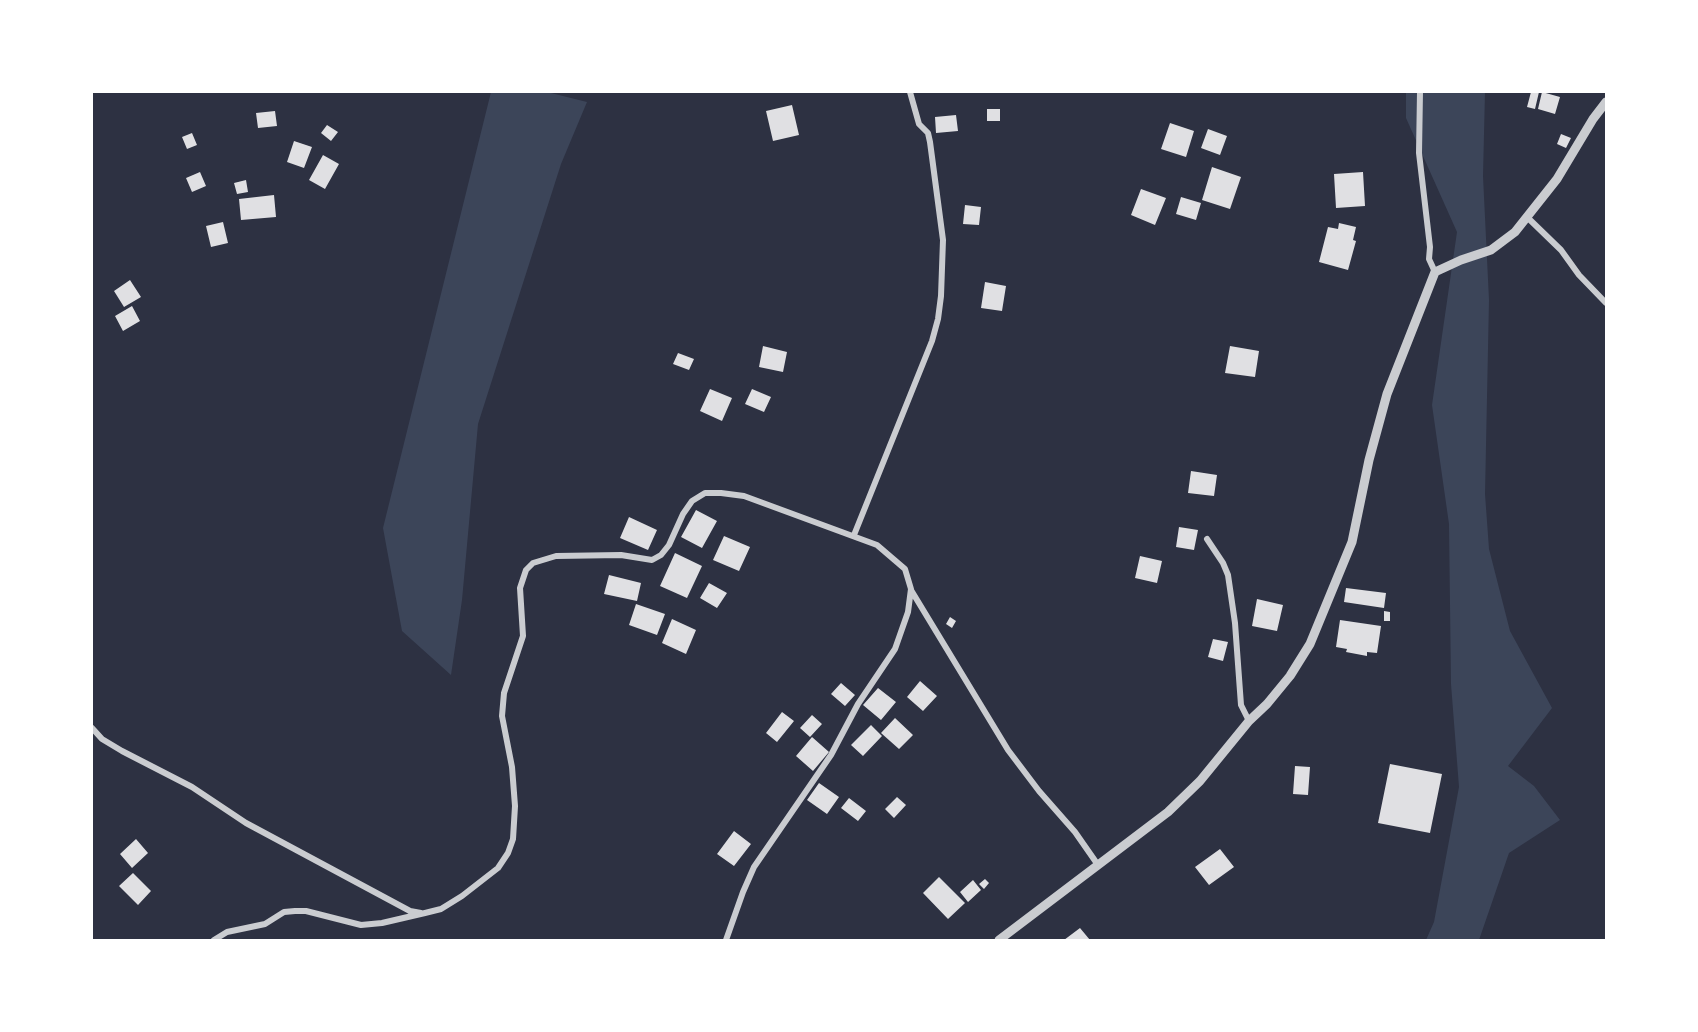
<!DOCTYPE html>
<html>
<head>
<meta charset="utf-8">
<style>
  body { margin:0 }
  #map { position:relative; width:1698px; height:1032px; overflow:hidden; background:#2d3142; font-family:"Titillium Web",sans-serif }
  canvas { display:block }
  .frame { position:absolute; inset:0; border:93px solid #fff; pointer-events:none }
</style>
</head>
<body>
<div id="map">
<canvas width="1698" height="1032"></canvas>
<div class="frame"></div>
</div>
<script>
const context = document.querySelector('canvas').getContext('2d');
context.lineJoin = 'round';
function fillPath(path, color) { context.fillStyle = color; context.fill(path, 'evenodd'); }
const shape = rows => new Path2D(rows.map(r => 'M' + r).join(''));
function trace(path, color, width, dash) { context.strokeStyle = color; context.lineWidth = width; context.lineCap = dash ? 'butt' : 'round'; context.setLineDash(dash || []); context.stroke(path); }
const green = shape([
  [491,92,547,92,587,102,561,164,478,424,462,600,451,675,402,631,383,528],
  [1406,92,1485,92,1483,176,1489,300,1485,494,1489,549,1510,631,1552,708,1508,766,1534,786,1560,820,1509,853,1479,940,1426,940,1434,922,1459,787,1451,684,1449,524,1432,405,1457,232,1406,118]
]);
const building = shape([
  [1531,92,1539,92,1535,109,1527,107],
  [1542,92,1560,97,1555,114,1538,109],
  [792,105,799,135,773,141,766,111],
  [987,109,1000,109,1000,121,987,121],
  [275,111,277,126,258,128,256,113],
  [956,115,958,131,936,133,935,117],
  [1170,123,1194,131,1186,157,1161,149],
  [327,125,338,132,331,141,321,133],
  [1208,129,1227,136,1220,155,1201,148],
  [192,133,197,145,187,149,182,137],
  [1561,134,1571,138,1566,148,1557,144],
  [294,141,312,147,304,168,287,162],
  [323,155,339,164,325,189,309,180],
  [1212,167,1241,177,1230,209,1202,200],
  [200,172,206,186,192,192,186,178],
  [1363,172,1365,206,1336,208,1334,174],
  [246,180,248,192,237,194,234,183],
  [1141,189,1166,198,1155,225,1131,215],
  [274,195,276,217,241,220,239,199],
  [1181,197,1201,203,1196,220,1176,214],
  [965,205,981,207,979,225,963,224],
  [223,222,228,243,211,247,206,226],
  [1339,223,1356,227,1353,240,1356,241,1348,270,1319,262,1328,227,1338,229],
  [130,280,141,297,124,307,114,291],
  [985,282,1006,286,1002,311,981,308],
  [132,306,140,321,123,331,115,316],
  [763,346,787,352,783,372,759,367],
  [1230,346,1259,351,1255,377,1225,373],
  [678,353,694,359,689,370,673,364],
  [710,389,732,398,722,421,700,411],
  [752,389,771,397,764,412,745,404],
  [1191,471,1217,475,1214,496,1188,493],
  [696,510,717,521,702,548,681,537],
  [629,517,657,530,648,550,620,538],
  [1179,527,1198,530,1194,550,1176,547],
  [724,536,750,547,739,571,713,560],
  [675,553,702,566,687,598,660,586],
  [1140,556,1162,561,1157,583,1135,578],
  [609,575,641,583,637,601,604,594],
  [709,583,727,593,717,608,700,598],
  [1346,588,1386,593,1384,608,1344,602],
  [1257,599,1283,605,1277,631,1252,626],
  [636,604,665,614,657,635,629,625],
  [1384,611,1390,612,1390,621,1384,621],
  [950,617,956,621,952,628,946,624],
  [672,619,696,630,686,654,662,643],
  [1340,620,1381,626,1377,653,1367,652,1367,656,1346,652,1347,649,1336,647],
  [1213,639,1228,642,1223,661,1208,657],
  [920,681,937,696,923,711,907,697],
  [841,683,855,695,845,706,831,694],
  [878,688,896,702,881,720,863,705],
  [782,712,794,721,777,742,766,733],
  [812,715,822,724,810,737,800,728],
  [895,718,913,735,899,749,881,733],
  [871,725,882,736,863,756,851,745],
  [812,737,829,752,813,771,796,756],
  [1390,764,1442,774,1430,833,1378,823],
  [1295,766,1310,767,1308,795,1293,794],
  [819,783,839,797,827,814,807,800],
  [897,797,906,805,894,818,885,809],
  [849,798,866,811,858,821,841,808],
  [734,831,751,844,734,866,717,854],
  [136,839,148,853,132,868,120,854],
  [1220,849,1234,867,1209,885,1195,867],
  [133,873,151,891,138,905,119,886],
  [939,877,965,903,948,919,923,893],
  [985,879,989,883,984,889,979,884],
  [973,880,981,890,968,902,960,892],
  [1080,928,1090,940,1064,940]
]);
const minor = shape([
  [1420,92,1419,153,1430,247,1429,259,1435,272],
  [1528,218,1561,250,1579,275,1606,303],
  [854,535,932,341,938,319,941,296,943,240,930,142,928,133,919,124,910,92],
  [1207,539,1223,563,1228,575,1235,623,1241,705,1249,721],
  [911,590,1008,750,1039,791,1075,832,1098,865],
  [92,728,102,739,122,751,192,787,246,823,410,911,421,913],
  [214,940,227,932,265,924,284,912,295,911,306,911,361,925,382,923,425,913,441,909,462,896,498,868,508,853,513,839,515,806,512,767,502,716,504,693,523,636,520,588,526,570,533,563,556,556,621,555,652,560,661,555,669,545,683,514,692,501,705,493,721,493,744,496,877,545,905,569,911,589,908,612,895,649,858,704,831,755,754,867,743,892,726,940]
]);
const tertiary = shape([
  [999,940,1168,812,1200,781,1249,721,1267,704,1290,676,1310,644,1352,542,1369,460,1387,394,1435,272,1461,260,1491,250,1515,232,1557,179,1593,119,1606,102]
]);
fillPath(green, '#3c4559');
fillPath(building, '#e0e0e3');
trace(minor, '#caccd0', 6);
trace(tertiary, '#caccd0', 9);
</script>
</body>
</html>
